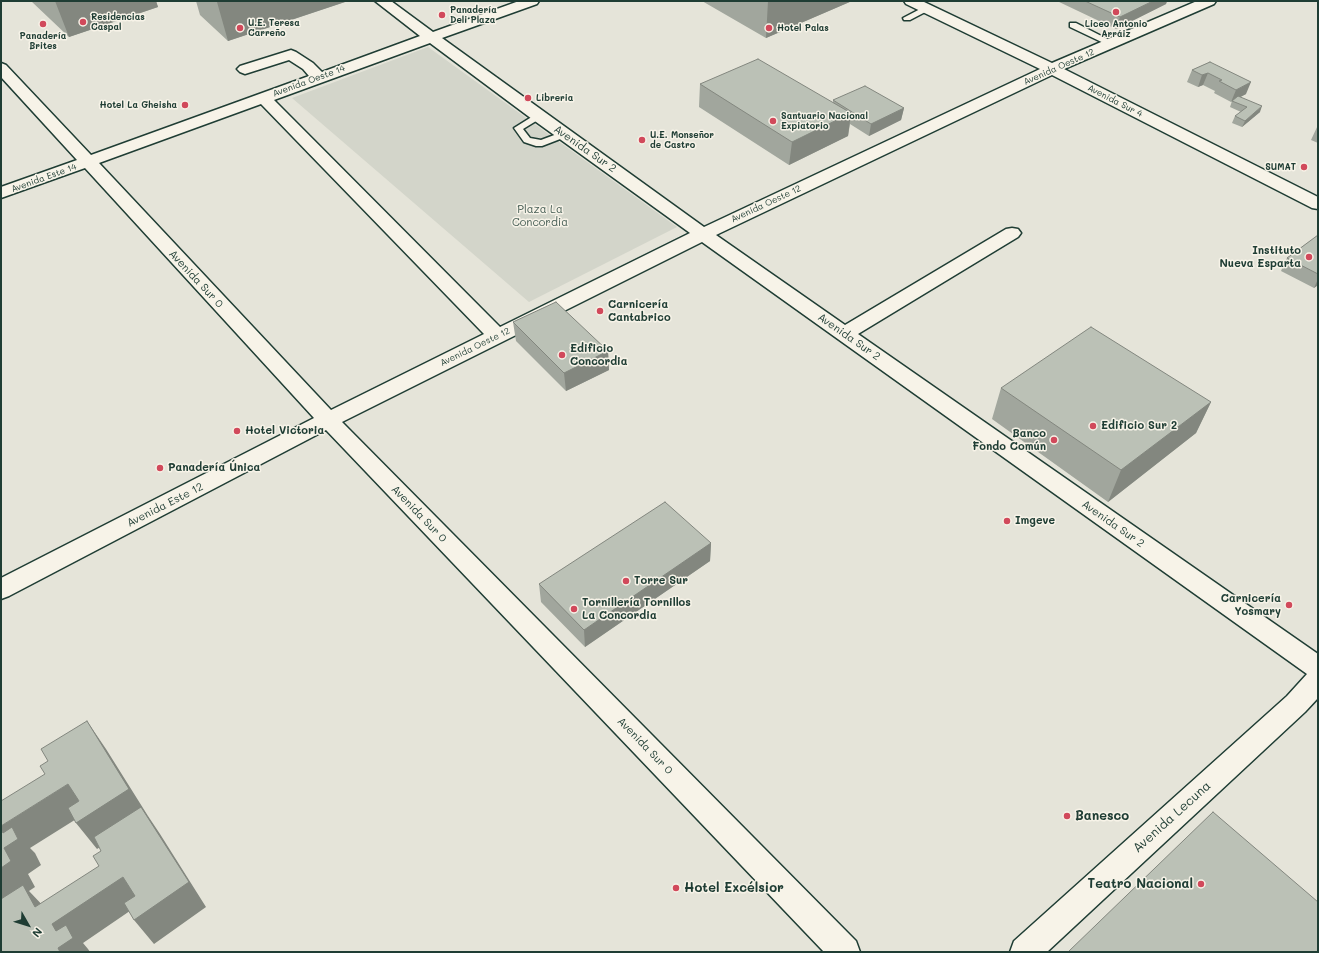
<!DOCTYPE html>
<html>
<head>
<meta charset="utf-8">
<style>
  body { margin:0 }
  #map { position:relative; width:1319px; height:953px; overflow:hidden; background:#f7f3e8; font-family:Mali,sans-serif }
  canvas { display:block }
  .frame { position:absolute; inset:0; border:2px solid #1f3d34; pointer-events:none }
  .north { position:absolute; left:8px; top:905px; width:40px; height:40px; -webkit-text-stroke:3px #f7f3e8; paint-order:stroke; rotate:129deg; font-size:11px; font-weight:700; line-height:16px; text-align:center; color:#1f3d34 }
  .north::after { content:''; display:block; margin:auto; width:14px; height:18px; background:#1f3d34; clip-path:polygon(50% 0,100% 100%,50% 72%,0 100%) }
</style>
</head>
<body>
<div id="map">
<canvas width="1319" height="953"></canvas>
<div class="frame"></div>
<div class="north">N</div>
</div>
<script>
const context = document.querySelector('canvas').getContext('2d');
context.lineJoin = 'round';
function fillPath(path, color) { context.fillStyle = color; context.fill(path, 'evenodd'); }
const shape = rows => new Path2D(rows.map(r => 'M' + r).join(''));
function trace(path, color, width, dash) { context.strokeStyle = color; context.lineWidth = width; context.lineCap = dash ? 'butt' : 'round'; context.setLineDash(dash || []); context.stroke(path); }
function write(font, color, halo, rows, align = 'center') {
  context.font = font + ' Mali,sans-serif'; context.lineWidth = 3; context.setLineDash([]); context.textBaseline = 'middle'; context.strokeStyle = halo; context.fillStyle = color; for (const [text, x, y, turn = 0] of rows) {
    context.save(); context.translate(x, y); context.rotate((+turn || 0) * Math.PI / 180); context.textAlign = isNaN(turn) ? turn : align; if (halo) context.strokeText(text, 0, 0); context.fillText(text, 0, 0); context.restore();
  }
}
const built = shape([
  [1,1,1318,1,1318,952,1,952]
]);
const green = shape([
  [428,47,677,227,529,302,292,98]
]);
const lane = shape([
  [924,7,930,7,931,9,910,20,904,20,903,18,924,7],
  [1070,23,1076,23,1117,44,1113,46,1110,46,1070,27,1070,23],
  [538,113,541,114,542,116,541,118,523,129,530,138,541,140,565,131,569,134,568,136,542,146,536,146,524,142,514,128,538,113]
]);
const street = shape([
  [375,1,391,1,433,32,519,1,539,1,537,4,442,38,704,227,1040,69,906,4,904,1,922,1,1052,63,1197,1,1216,1,1214,4,1064,69,1318,197,1318,209,1312,208,1052,75,716,235,845,325,1006,229,1012,228,1018,229,1021,233,1018,237,858,334,1318,654,1318,698,1305,712,1047,952,1010,952,1014,941,1287,696,1307,674,702,242,342,422,856,941,860,952,824,952,326,430,9,596,1,599,1,578,314,418,85,168,1,198,1,187,77,160,1,77,1,63,6,65,91,155,309,76,303,69,289,60,245,74,240,72,237,69,240,66,291,50,296,52,313,63,322,72,420,36,375,1],
  [430,43,532,119,690,233,500,327,274,100,430,43],
  [261,104,484,334,331,410,99,163,261,104]
]);
const wall = shape([
  [31,1,156,1,158,7,69,37],
  [196,1,348,1,228,41,200,15],
  [702,1,852,1,766,38],
  [1057,1,1167,1,1166,4,1116,29],
  [1210,62,1246,94,1240,97,1260,112,1242,127,1232,123,1235,116,1241,112,1230,107,1232,101,1231,102,1214,93,1215,91,1203,85,1198,87,1187,82,1192,70],
  [700,84,833,103,833,100,904,108,901,120,869,136,850,124,848,136,789,165,699,107],
  [1318,125,1318,143,1311,140],
  [1318,235,1318,285,1314,288,1281,271,1287,258],
  [513,322,608,351,609,370,566,391,516,341],
  [1001,388,1211,402,1196,433,1108,502,992,419],
  [711,543,710,561,585,647,541,602,539,584]
]);
const shadedWall = shape([
  [55,1,156,1,158,7,69,37],
  [219,1,348,1,228,41,217,2],
  [768,1,852,1,766,38],
  [1153,1,1167,1,1166,4,1116,29,1120,17],
  [1208,73,1203,85,1198,87,1202,75],
  [1251,82,1246,94,1233,101,1232,101,1231,102,1236,90],
  [1262,106,1260,112,1242,127,1245,121],
  [904,108,901,120,869,136,871,124],
  [851,113,848,136,789,165,792,142],
  [1318,279,1318,285,1314,288],
  [608,351,609,370,566,391,564,373],
  [1211,402,1196,433,1108,502,1121,470],
  [711,543,710,561,585,647,584,630],
  [87,721,106,749,148,816,160,834,206,907,154,944,134,920,147,817,97,849,76,823],
  [68,784,89,811,30,848,35,853,41,865,28,874,35,887,29,891,47,910,123,877,143,902,83,943,88,949,90,952,60,952,1,909,1,826]
]);
const building = shape([
  [1085,1,1153,1,1120,17,1085,1],
  [758,59,851,113,792,142,700,84,758,59],
  [1210,62,1251,82,1236,90,1219,81,1222,80,1208,73,1202,75,1192,70,1210,62],
  [865,86,904,108,871,124,833,100,865,86],
  [1238,96,1262,106,1245,121,1235,116,1247,107,1232,101,1238,96],
  [1318,235,1318,274,1287,258,1318,235],
  [556,302,608,351,564,373,513,322,556,302],
  [1091,327,1211,402,1121,470,1001,388,1091,327],
  [665,502,711,543,584,630,539,584,665,502],
  [87,721,129,789,76,823,68,808,79,801,68,784,1,826,1,801,45,774,40,766,48,761,41,749,87,721],
  [141,807,189,882,134,920,124,903,135,896,123,877,52,924,56,931,66,925,73,938,58,948,60,952,1,952,1,899,23,885,35,907,99,866,93,856,101,851,94,837,141,807],
  [1213,812,1318,902,1318,952,1068,952,1213,812],
  [12,827,18,839,4,848,11,861,1,868,1,829,3,833,12,827]
]);
const markers = [
  [1116,12,4,"#d1495b"],
  [442,15,4,"#d1495b"],
  [83,22,4,"#d1495b"],
  [43,24,4,"#d1495b"],
  [240,28,4,"#d1495b"],
  [769,28,4,"#d1495b"],
  [528,98,4,"#d1495b"],
  [185,105,4,"#d1495b"],
  [773,121,4,"#d1495b"],
  [642,140,4,"#d1495b"],
  [1304,167,4,"#d1495b"],
  [1309,257,4,"#d1495b"],
  [600,311,4,"#d1495b"],
  [562,355,4,"#d1495b"],
  [1093,426,4,"#d1495b"],
  [237,431,4,"#d1495b"],
  [1054,440,4,"#d1495b"],
  [160,468,4,"#d1495b"],
  [1007,521,4,"#d1495b"],
  [626,581,4,"#d1495b"],
  [1289,605,4,"#d1495b"],
  [574,609,4,"#d1495b"],
  [1067,816,4,"#d1495b"],
  [1201,884,4,"#d1495b"],
  [676,888,4,"#d1495b"]
];
const farPoinames = [
  ["Panadería",450,10],
  ["Deli Plaza",450,20],
  ["Residencias",91,17],
  ["Caspal",91,27],
  ["U.E. Teresa",248,23],
  ["Carreño",248,33],
  ["Liceo Antonio",1116,24,"center"],
  ["Arráiz",1116,34,"center"],
  ["Hotel Palas",777,28],
  ["Panadería",43,36,"center"],
  ["Brites",43,46,"center"],
  ["Libreria",536,98],
  ["Hotel La Gheisha",177,105,"right"],
  ["Santuario Nacional",781,116],
  ["Expiatorio",781,126],
  ["U.E. Monseñor",650,135],
  ["de Castro",650,145],
  ["SUMAT",1296,167,"right"]
];
const farStreetnames = [
  ["Avenida Oeste 12",1059,67,-24],
  ["Avenida Oeste 14",309,81,-20],
  ["Avenida Sur 4",1115,101,27],
  ["Avenida Este 14",44,178,-20],
  ["Avenida Oeste 12",766,204,-25],
  ["Avenida Oeste 12",475,347,-26]
];
const streetNames = [
  ["Avenida Sur 2",585,149,35],
  ["Avenida Sur 0",196,279,47],
  ["Avenida Sur 2",849,337,35],
  ["Avenida Este 12",165,505,-27],
  ["Avenida Sur 0",419,514,46],
  ["Avenida Sur 2",1113,524,35],
  ["Avenida Sur 0",645,746,46]
];
const parkNames = [
  ["Plaza La",540,210],
  ["Concordia",540,223]
];
const poiNames = [
  ["Instituto",1301,251,"right"],
  ["Nueva Esparta",1301,264,"right"],
  ["Carnicería",608,305],
  ["Cantabrico",608,318],
  ["Edificio",570,349],
  ["Concordia",570,362],
  ["Edificio Sur 2",1101,426],
  ["Hotel Victoria",245,431],
  ["Banco",1046,434,"right"],
  ["Fondo Común",1046,447,"right"],
  ["Panadería Única",168,468],
  ["Imgeve",1015,521],
  ["Torre Sur",634,581],
  ["Carnicería",1281,599,"right"],
  ["Yosmary",1281,612,"right"],
  ["Tornillería Tornillos",582,603],
  ["La Concordia",582,616]
];
const nearPoinames = [
  ["Banesco",1075,816],
  ["Teatro Nacional",1193,884,"right"],
  ["Hotel Excélsior",684,888]
];
const nearStreetnames = [
  ["Avenida Lecuna",1172,817,-42]
];
fillPath(built, '#e5e4d9');
fillPath(green, '#d3d5ca');
trace(lane, '#1f3d34', 3);
trace(street, '#1f3d34', 3);
fillPath(lane, '#f7f3e8');
fillPath(street, '#f7f3e8');
fillPath(wall, '#a1a69d');
fillPath(shadedWall, '#83877f');
fillPath(building, '#bbc1b6');
trace(building, '#83877f', 1);
for (const [x, y, r, color] of markers) { const dot = new Path2D(); dot.arc(x, y, r, 0, 2 * Math.PI); context.fillStyle = color; context.fill(dot); trace(dot, '#f7f3e8', 1.5); }
write('bold 9px', '#1f3d34', '#f7f3e8', farPoinames, 'left');
write('9px', '#1f3d34', '#f7f3e8', farStreetnames);
write('11px', '#1f3d34', '#f7f3e8', streetNames);
write('11px', '#435b52', '#f7f3e8', parkNames);
write('bold 11px', '#1f3d34', '#f7f3e8', poiNames, 'left');
write('bold 13px', '#1f3d34', '#f7f3e8', nearPoinames, 'left');
write('13px', '#1f3d34', '#f7f3e8', nearStreetnames);
</script>
</body>
</html>
